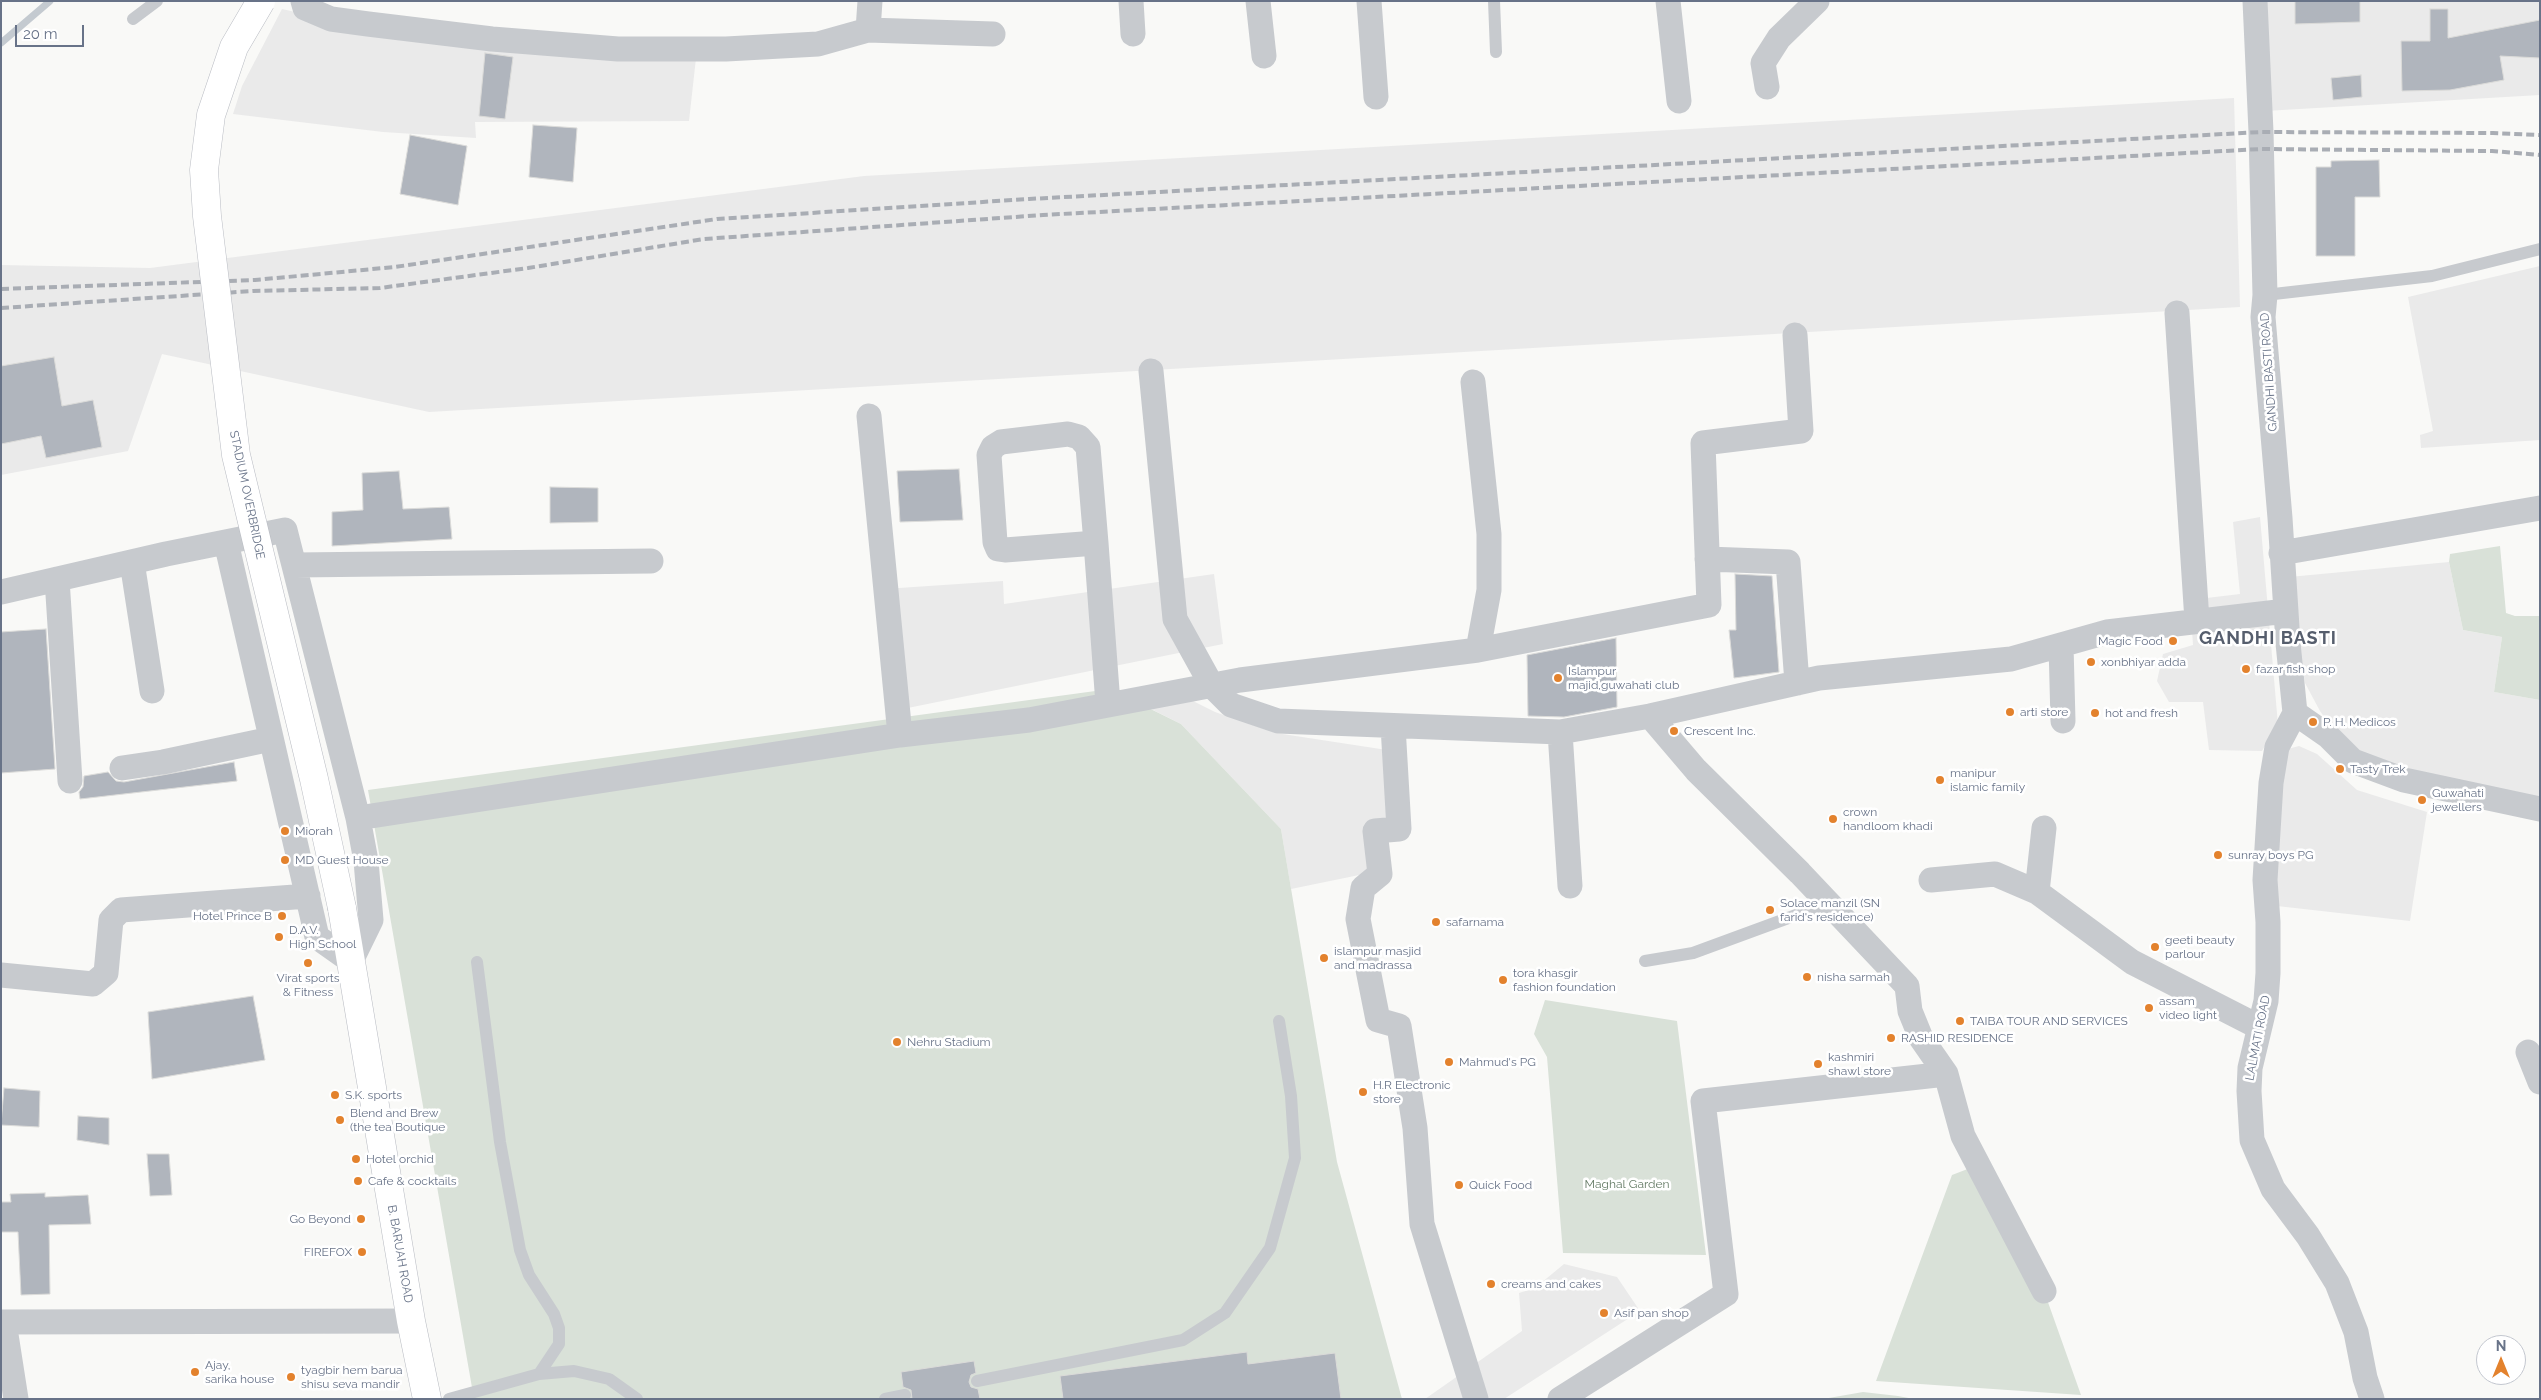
<!DOCTYPE html>
<html>
<head>
<meta charset="utf-8">
<style>
  body { margin:0 }
  #map { position:relative; width:2541px; height:1400px; overflow:hidden; background:#f9f9f7; font-family:Raleway,sans-serif }
  canvas { display:block }
  .frame { position:absolute; inset:0; border:2px solid #687388; pointer-events:none }
  .north { position:absolute; left:2476px; top:1335px; width:50px; height:50px; box-sizing:border-box; background:#fff; border:1px solid #c3c7cf; border-radius:50%; rotate:0deg; font-size:14px; font-weight:700; line-height:20px; text-align:center; color:#687388 }
  .north::after { content:''; display:block; margin:auto; width:18px; height:22px; background:#e3822d; clip-path:polygon(50% 0,100% 100%,50% 72%,0 100%) }
  .scale { position:absolute; left:15px; top:25px; width:69px; height:22px; box-sizing:border-box; border:2px solid #687388; border-top:0; padding-left:6px; font-size:15px; line-height:18px; white-space:nowrap; color:#687388; -webkit-text-stroke:4px #fff; paint-order:stroke }
</style>
</head>
<body>
<div id="map">
<canvas width="2541" height="1400"></canvas>
<div class="frame"></div>
<div class="north">N</div>
<div class="scale">20 m</div>
</div>
<script>
const context = document.querySelector('canvas').getContext('2d');
context.lineJoin = 'round';
function fillPath(path, color) { context.fillStyle = color; context.fill(path, 'evenodd'); }
const shape = rows => new Path2D(rows.map(r => 'M' + r).join(''));
function trace(path, color, width, dash) { context.strokeStyle = color; context.lineWidth = width; context.lineCap = dash ? 'butt' : 'round'; context.setLineDash(dash || []); context.stroke(path); }
function write(font, color, halo, rows, align = 'center') {
  context.font = font + ' Raleway,sans-serif'; context.lineWidth = 5; context.setLineDash([]); context.textBaseline = 'middle'; context.strokeStyle = halo; context.fillStyle = color; for (const [text, x, y, turn = 0] of rows) {
    context.save(); context.translate(x, y); context.rotate((+turn || 0) * Math.PI / 180); context.textAlign = isNaN(turn) ? turn : align; if (halo) context.strokeText(text, 0, 0); context.fillText(text, 0, 0); context.restore();
  }
}
const built = shape([
  [2263,1,2540,1,2540,95,2265,111],
  [282,9,384,32,696,58,689,121,475,122,476,138,383,132,233,114,242,86],
  [2234,98,2240,307,429,412,162,354,128,451,1,475,1,265,150,268,864,176],
  [2540,266,2540,440,2421,448,2420,435,2433,431,2408,297],
  [2260,517,2278,725,2262,751,2209,750,2203,702,2169,702,2157,681,2163,654,2193,645,2190,600,2240,594,2233,522],
  [2449,562,2463,630,2502,637,2494,692,2540,700,2540,802,2392,769,2340,740,2320,711,2305,683,2289,577],
  [1214,574,1223,644,888,712,884,589,1003,581,1004,604],
  [1191,700,1215,712,1276,733,1387,750,1392,818,1365,824,1369,873,1291,889,1281,829,1181,724,1151,709],
  [2299,746,2317,754,2357,790,2427,812,2410,921,2277,906,2276,819,2288,749],
  [1564,1264,1617,1277,1640,1311,1504,1399,1425,1399,1522,1331,1519,1293,1535,1288]
]);
const green = shape([
  [2500,546,2506,613,2515,616,2540,616,2540,700,2494,692,2502,637,2463,630,2449,562,2450,554],
  [1110,689,1181,724,1281,829,1337,1162,1402,1399,474,1399,368,790],
  [1545,1000,1677,1021,1706,1255,1563,1253,1547,1057,1534,1034],
  [1978,1165,2044,1291,2081,1395,1876,1381,1952,1175],
  [1863,1392,1898,1396,1914,1399,1823,1399]
]);
const stream = shape([
  [1,43,50,1]
]);
const building = shape([
  [2295,1,2360,1,2360,22,2295,24,2295,1],
  [2430,9,2448,9,2448,38,2540,20,2540,58,2500,56,2504,80,2450,90,2402,91,2401,41,2430,41,2430,9],
  [485,53,513,57,505,119,479,116,485,53],
  [2361,75,2362,97,2333,100,2331,78,2361,75],
  [533,125,577,128,573,182,529,177,533,125],
  [410,135,467,146,458,205,400,194,410,135],
  [2379,160,2380,197,2355,197,2355,256,2316,256,2316,167,2331,167,2331,161,2379,160],
  [54,357,62,406,93,400,102,447,46,458,41,436,1,444,1,366,54,357],
  [959,469,963,520,900,522,897,471,959,469],
  [399,471,403,509,449,507,452,539,332,546,332,512,363,510,362,473,399,471],
  [550,487,598,488,598,522,550,523,550,487],
  [1735,574,1772,576,1779,672,1734,678,1729,630,1736,630,1735,574],
  [46,629,55,769,1,773,1,632,46,629],
  [1616,638,1617,707,1564,717,1528,716,1527,655,1616,638],
  [234,762,237,781,80,799,79,792,83,787,84,776,108,772,116,781,124,782,234,762],
  [253,996,265,1060,152,1079,148,1012,253,996],
  [4,1088,40,1091,39,1127,1,1125,4,1088],
  [78,1116,109,1118,109,1145,77,1140,78,1116],
  [147,1154,169,1154,172,1195,150,1196,147,1154],
  [45,1193,45,1197,88,1195,91,1224,49,1225,50,1294,21,1295,18,1232,1,1232,1,1202,11,1202,10,1194,45,1193],
  [1247,1352,1248,1364,1335,1353,1341,1399,1063,1399,1060,1376,1247,1352],
  [974,1361,976,1373,971,1375,969,1382,971,1387,978,1389,980,1399,912,1399,911,1390,903,1387,901,1372,974,1361]
]);
const service = shape([
  [1494,1,1496,52],
  [133,19,157,1],
  [2265,295,2432,276,2540,249],
  [1645,961,1693,953,1829,903],
  [477,962,500,1142,520,1250,529,1275,554,1314,559,1328,559,1344,539,1374],
  [977,1381,1183,1340,1225,1313,1270,1248,1295,1158,1291,1096,1279,1021],
  [449,1399,539,1374,574,1371,609,1379,637,1399],
  [885,1399,905,1395]
]);
const minor = shape([
  [303,1,305,8,331,19,368,24,492,39,618,49,726,49,818,44,868,30,993,34],
  [1131,1,1133,34],
  [1258,1,1264,56],
  [1369,1,1376,97],
  [1668,1,1679,101],
  [2255,1,2261,132,2265,295,2263,317,2280,518,2288,643,2295,713],
  [868,30,870,1],
  [1767,87,1763,63,1779,38,1817,1],
  [2177,313,2197,621],
  [1151,371,1175,619,1212,686,1231,705,1278,721,1560,732,1650,716,1819,678,2011,659,2107,632,2286,611],
  [869,416,900,735,1029,720,1240,680,1478,650,1489,590,1489,534,1473,382],
  [1096,543,1005,550,998,549,995,542,989,455,993,447,1001,442,1068,434,1079,437,1088,447,1096,543,1108,704],
  [2281,553,2540,508],
  [1707,559,1788,562,1797,683],
  [132,562,152,691],
  [295,565,651,561],
  [57,579,70,781],
  [1,592,166,554,285,530,358,818,366,861,371,920,351,961,317,937,226,542],
  [2061,645,2063,721],
  [1478,650,1709,605,1703,443,1801,431,1795,335],
  [2295,713,2277,747,2271,783,2265,880,2268,922,2268,973,2266,1001,2250,1068,2249,1091,2252,1140,2273,1189,2308,1236,2337,1283,2356,1332,2365,1378,2372,1399],
  [2295,713,2328,736,2353,761,2404,780,2540,809],
  [1650,716,1696,770,1800,873,1907,986,1910,1011,1921,1038,1946,1074,1963,1136,2044,1291],
  [1393,726,1399,829,1375,831,1380,874,1363,888,1358,919,1378,1020,1399,1026,1415,1128,1422,1224,1476,1399],
  [1560,732,1570,886],
  [122,768,163,762,271,739],
  [358,818,900,735],
  [1931,880,1995,874,2037,892,2044,828],
  [2037,892,2132,962,2259,1027],
  [1,975,93,984,106,973,111,920,121,910,308,896],
  [2528,1052,2540,1082],
  [1,1322,411,1321],
  [4,1322,16,1399],
  [1560,1399,1726,1294,1703,1101,1946,1074]
]);
const secondary = shape([
  [342,908,411,1321,427,1399]
]);
const rail = shape([
  [1,289,255,280,395,267,717,219,1029,199,2261,132,2493,133,2540,135],
  [1,308,253,291,380,288,528,268,704,239,1043,215,2261,149,2492,151,2540,155]
]);
const secondaryBridge = shape([
  [261,1,234,47,211,115,204,170,207,216,236,455,314,779,342,908]
]);
const markers = [
  [2173,641,5,"#e3822d"],
  [2091,662,5,"#e3822d"],
  [2246,669,5,"#e3822d"],
  [1558,678,5,"#e3822d"],
  [2010,712,5,"#e3822d"],
  [2095,713,5,"#e3822d"],
  [2313,722,5,"#e3822d"],
  [1674,731,5,"#e3822d"],
  [2340,769,5,"#e3822d"],
  [1940,780,5,"#e3822d"],
  [2422,800,5,"#e3822d"],
  [1833,819,5,"#e3822d"],
  [285,831,5,"#e3822d"],
  [2218,855,5,"#e3822d"],
  [285,860,5,"#e3822d"],
  [1770,910,5,"#e3822d"],
  [282,916,5,"#e3822d"],
  [1436,922,5,"#e3822d"],
  [279,937,5,"#e3822d"],
  [2155,947,5,"#e3822d"],
  [1324,958,5,"#e3822d"],
  [308,963,5,"#e3822d"],
  [1807,977,5,"#e3822d"],
  [1503,980,5,"#e3822d"],
  [2149,1008,5,"#e3822d"],
  [1960,1021,5,"#e3822d"],
  [1891,1038,5,"#e3822d"],
  [897,1042,5,"#e3822d"],
  [1449,1062,5,"#e3822d"],
  [1818,1064,5,"#e3822d"],
  [1363,1092,5,"#e3822d"],
  [335,1095,5,"#e3822d"],
  [340,1120,5,"#e3822d"],
  [356,1159,5,"#e3822d"],
  [358,1181,5,"#e3822d"],
  [1459,1185,5,"#e3822d"],
  [361,1219,5,"#e3822d"],
  [362,1252,5,"#e3822d"],
  [1491,1284,5,"#e3822d"],
  [1604,1313,5,"#e3822d"],
  [195,1372,5,"#e3822d"],
  [291,1377,5,"#e3822d"]
];
const streetNames = [
  ["GANDHI BASTI ROAD",2269,372,-94],
  ["STADIUM OVERBRIDGE",247,495,78],
  ["LALMATI ROAD",2258,1038,-79],
  ["B. BARUAH ROAD",400,1254,80]
];
const poiNames = [
  ["Magic Food",2163,641,"right"],
  ["xonbhiyar adda",2101,662],
  ["fazar fish shop",2256,669],
  ["Islampur",1568,671],
  ["majid,guwahati club",1568,685],
  ["arti store",2020,712],
  ["hot and fresh",2105,713],
  ["P. H. Medicos",2323,722],
  ["Crescent Inc.",1684,731],
  ["Tasty Trek",2350,769],
  ["manipur",1950,773],
  ["islamic family",1950,787],
  ["Guwahati",2432,793],
  ["jewellers",2432,807],
  ["crown",1843,812],
  ["handloom khadi",1843,826],
  ["Miorah",295,831],
  ["sunray boys PG",2228,855],
  ["MD Guest House",295,860],
  ["Solace manzil (SN",1780,903],
  ["farid's residence)",1780,917],
  ["Hotel Prince B",272,916,"right"],
  ["safarnama",1446,922],
  ["D.A.V.",289,930],
  ["High School",289,944],
  ["geeti beauty",2165,940],
  ["parlour",2165,954],
  ["islampur masjid",1334,951],
  ["and madrassa",1334,965],
  ["tora khasgir",1513,973],
  ["fashion foundation",1513,987],
  ["nisha sarmah",1817,977],
  ["Virat sports",308,978,"center"],
  ["& Fitness",308,992,"center"],
  ["assam",2159,1001],
  ["video light",2159,1015],
  ["TAIBA TOUR AND SERVICES",1970,1021],
  ["RASHID RESIDENCE",1901,1038],
  ["Nehru Stadium",907,1042],
  ["kashmiri",1828,1057],
  ["shawl store",1828,1071],
  ["Mahmud's PG",1459,1062],
  ["H.R Electronic",1373,1085],
  ["store",1373,1099],
  ["S.K. sports",345,1095],
  ["Blend and Brew",350,1113],
  ["(the tea Boutique",350,1127],
  ["Hotel orchid",366,1159],
  ["Cafe & cocktails",368,1181],
  ["Quick Food",1469,1185],
  ["Go Beyond",351,1219,"right"],
  ["FIREFOX",352,1252,"right"],
  ["creams and cakes",1501,1284],
  ["Asif pan shop",1614,1313],
  ["Ajay,",205,1365],
  ["sarika house",205,1379],
  ["tyagbir hem barua",301,1370],
  ["shisu seva mandir",301,1384]
];
const parkNames = [
  ["Maghal Garden",1627,1184]
];
const districtNames = [
  ["GANDHI BASTI",2268,639]
];
fillPath(built, '#eaeaea');
fillPath(green, '#d9e1d8');
trace(stream, '#c4cad0', 7);
fillPath(building, '#b0b5bd');
trace(building, '#dbdbd9', 1);
trace(secondary, '#b9bcc3', 29);
trace(service, '#c7cace', 12);
trace(minor, '#c7cace', 25);
trace(secondary, '#fff', 28);
trace(rail, '#a9adb4', 4, [8, 4]);
trace(secondaryBridge, '#b9bcc3', 29, []);
trace(secondaryBridge, '#fff', 28);
for (const [x, y, r, color] of markers) { const dot = new Path2D(); dot.arc(x, y, r, 0, 2 * Math.PI); context.fillStyle = color; context.fill(dot); trace(dot, '#fff', 2); }
write('12px', '#687388', '#fff', streetNames);
write('12px', '#687388', '#fff', poiNames, 'left');
write('12px', '#637a64', '#fff', parkNames);
context.letterSpacing = '1px';
write('bold 18px', '#565e6d', '#fff', districtNames);
context.letterSpacing = '0px';
</script>
</body>
</html>
